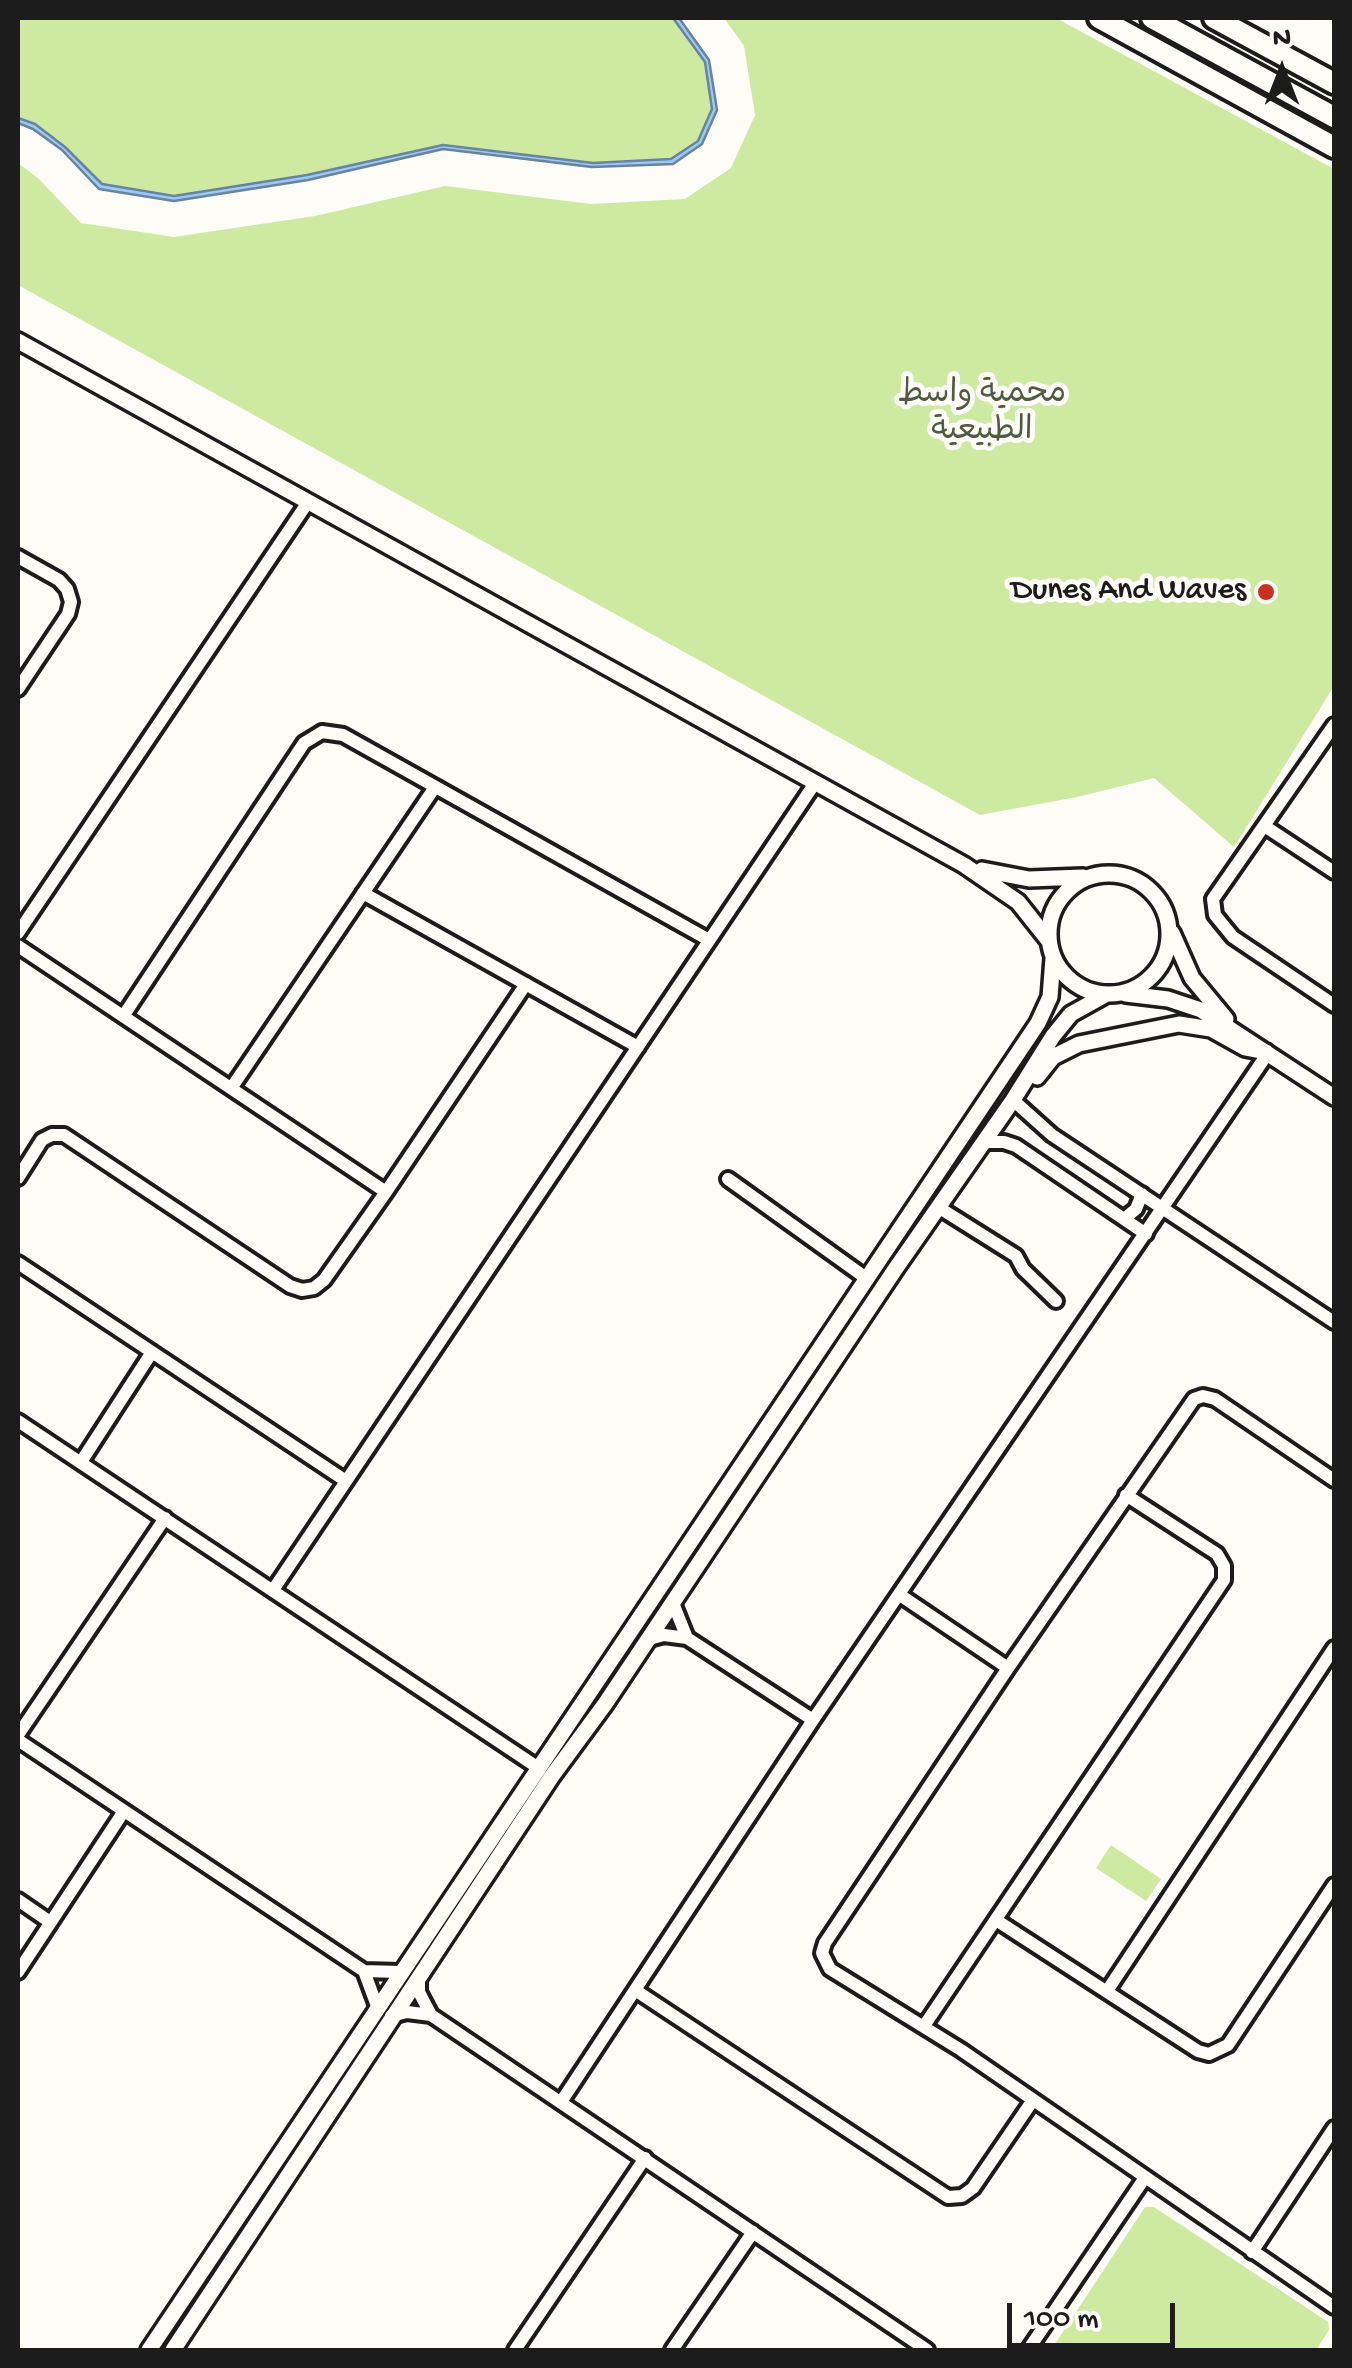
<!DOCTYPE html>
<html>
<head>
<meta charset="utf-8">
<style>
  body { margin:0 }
  #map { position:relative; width:1352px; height:2368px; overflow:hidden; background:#fdfcf7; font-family:"Gochi Hand",sans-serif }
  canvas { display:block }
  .frame { position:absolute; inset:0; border:20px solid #1c1c1c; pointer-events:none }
  .north { position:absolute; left:1232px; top:20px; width:100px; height:100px; -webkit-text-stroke:8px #fdfcf7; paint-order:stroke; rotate:0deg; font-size:28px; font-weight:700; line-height:40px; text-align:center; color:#1c1c1c }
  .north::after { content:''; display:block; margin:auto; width:35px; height:45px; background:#1c1c1c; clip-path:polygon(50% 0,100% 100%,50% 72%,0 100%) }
  .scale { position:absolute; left:1007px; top:2303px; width:168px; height:45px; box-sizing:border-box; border:5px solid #1c1c1c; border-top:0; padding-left:12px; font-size:30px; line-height:35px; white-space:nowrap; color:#1c1c1c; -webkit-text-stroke:8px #fdfcf7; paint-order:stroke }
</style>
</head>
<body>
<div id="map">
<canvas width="1352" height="2368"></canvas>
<div class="frame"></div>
<div class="north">N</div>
<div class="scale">100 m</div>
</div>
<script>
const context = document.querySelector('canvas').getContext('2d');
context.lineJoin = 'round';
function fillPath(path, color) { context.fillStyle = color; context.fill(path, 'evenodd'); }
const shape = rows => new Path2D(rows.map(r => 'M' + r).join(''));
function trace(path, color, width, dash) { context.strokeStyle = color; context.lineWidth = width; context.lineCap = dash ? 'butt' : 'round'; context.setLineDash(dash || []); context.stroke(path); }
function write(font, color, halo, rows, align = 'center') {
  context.font = font + ' "Gochi Hand","Playpen Sans Arabic",sans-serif'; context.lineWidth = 10; context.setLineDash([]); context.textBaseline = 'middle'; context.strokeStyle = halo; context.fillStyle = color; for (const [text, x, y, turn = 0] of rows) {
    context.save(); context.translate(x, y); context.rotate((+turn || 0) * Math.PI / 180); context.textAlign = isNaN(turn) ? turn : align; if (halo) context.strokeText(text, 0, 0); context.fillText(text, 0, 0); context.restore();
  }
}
const green = shape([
  [18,18,673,18,705,62,712,109,698,141,671,159,593,163,443,145,307,175,174,196,102,184,65,147,35,124,18,118],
  [724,18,1056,18,1334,169,1334,686,1234,847,1154,778,1077,797,980,815,18,285,18,163,38,178,81,223,174,237,315,216,445,186,591,204,685,199,731,168,755,115,744,46],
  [1111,1845,1161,1879,1146,1901,1096,1868],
  [1145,2207,1154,2207,1328,2322,1329,2330,1316,2350,1051,2350]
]);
const water = shape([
  [673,18,679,18,709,60,717,110,702,144,673,164,592,167,443,149,308,180,174,201,99,189,62,150,33,129,18,123,18,118,35,124,65,147,102,184,174,196,307,175,443,145,593,163,671,159,698,141,712,109,705,62,673,18]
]);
const minor = shape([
  [18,557,59,580,67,589,71,602,68,614,18,689],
  [1334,725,1213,899,1215,915,1233,937,1334,1005],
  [1266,827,1334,872],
  [363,893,638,1047],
  [18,933,308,502],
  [18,946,386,1192],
  [124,1015,304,743,322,732,343,735,709,940],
  [232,1087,435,787],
  [1013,1100,1052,1135,1334,1322],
  [985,1142,1004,1142,1016,1146,1146,1234],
  [18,1178,42,1140,52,1135,64,1135,290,1286,302,1290,314,1288,324,1280,386,1192,526,984],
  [728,1179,866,1278],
  [938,1207,1016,1256,1023,1269,1056,1301],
  [1124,1219,1136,1209,1142,1194],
  [18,1263,346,1481],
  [18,1421,537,1767],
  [81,1462,152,1352],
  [1334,1480,1215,1399,1203,1396,1194,1399,1008,1668,825,1943,822,1953,830,1969,961,2050,1334,2307],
  [273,1590,815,783],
  [900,1595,1008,1668],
  [673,1603,687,1638],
  [649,1639,664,1635,687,1638,813,1720],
  [18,1735,165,1518],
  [18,1740,364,1971,400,1972],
  [18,1900,50,1922],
  [996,1920,1198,2051,1209,2054,1228,2045,1334,1885],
  [364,1971,377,2006],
  [18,1972,124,1811],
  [419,1975,419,1992,431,2015,927,2350],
  [635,1990,948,2197,962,2196,973,2188,1033,2100],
  [1107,1991,1334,1648],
  [391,2016,407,2012,431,2015],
  [924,2026,1224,1580,1224,1566,1217,1554,1126,1495],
  [561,2102,813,1720,1268,1053],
  [1252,2252,1334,2128],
  [515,2350,645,2158],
  [672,2350,753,2232],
  [1028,2350,1144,2179]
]);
const major = shape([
  [18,341,964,865,1018,902,1049,941],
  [982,870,1029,879,1083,877],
  '1049 934a60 60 0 1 1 120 0a60 60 0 1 1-120 0Z',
  [1172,933,1192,978,1226,1019],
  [1126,994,1168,999,1201,1010,1334,1097],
  [1037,1077,1053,1057,1079,1044,1179,1024,1211,1029,1245,1048,1266,1052],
  [149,2350,1038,1023,1050,997,1053,958],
  [173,2350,552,1776,605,1704,896,1268,1013,1100,1053,1036,1071,1014,1107,994]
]);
const highway = shape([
  [1099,18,1334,147],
  [1152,18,1334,117],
  [1214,18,1334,83]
]);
const markers = [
  [1266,592,10,"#c8321e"]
];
const parkNames = [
  ["محمية واسط",982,396],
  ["الطبيعية",982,433]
];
const poiNames = [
  ["Dunes And Waves",1246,592]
];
fillPath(green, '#ceeaa0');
fillPath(water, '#9bcaf7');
trace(water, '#68849f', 2.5);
trace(minor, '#1c1c1c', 20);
trace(major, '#1c1c1c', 22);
trace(highway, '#1c1c1c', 28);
trace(minor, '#fdfcf7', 12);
trace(major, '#fdfcf7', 15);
trace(highway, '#fdfcf7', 20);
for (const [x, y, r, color] of markers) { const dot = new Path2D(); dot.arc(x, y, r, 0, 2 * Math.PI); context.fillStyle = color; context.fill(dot); trace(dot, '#fdfcf7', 4); }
write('32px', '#515a44', '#fdfcf7', parkNames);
write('32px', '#1c1c1c', '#fdfcf7', poiNames, 'right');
</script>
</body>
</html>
